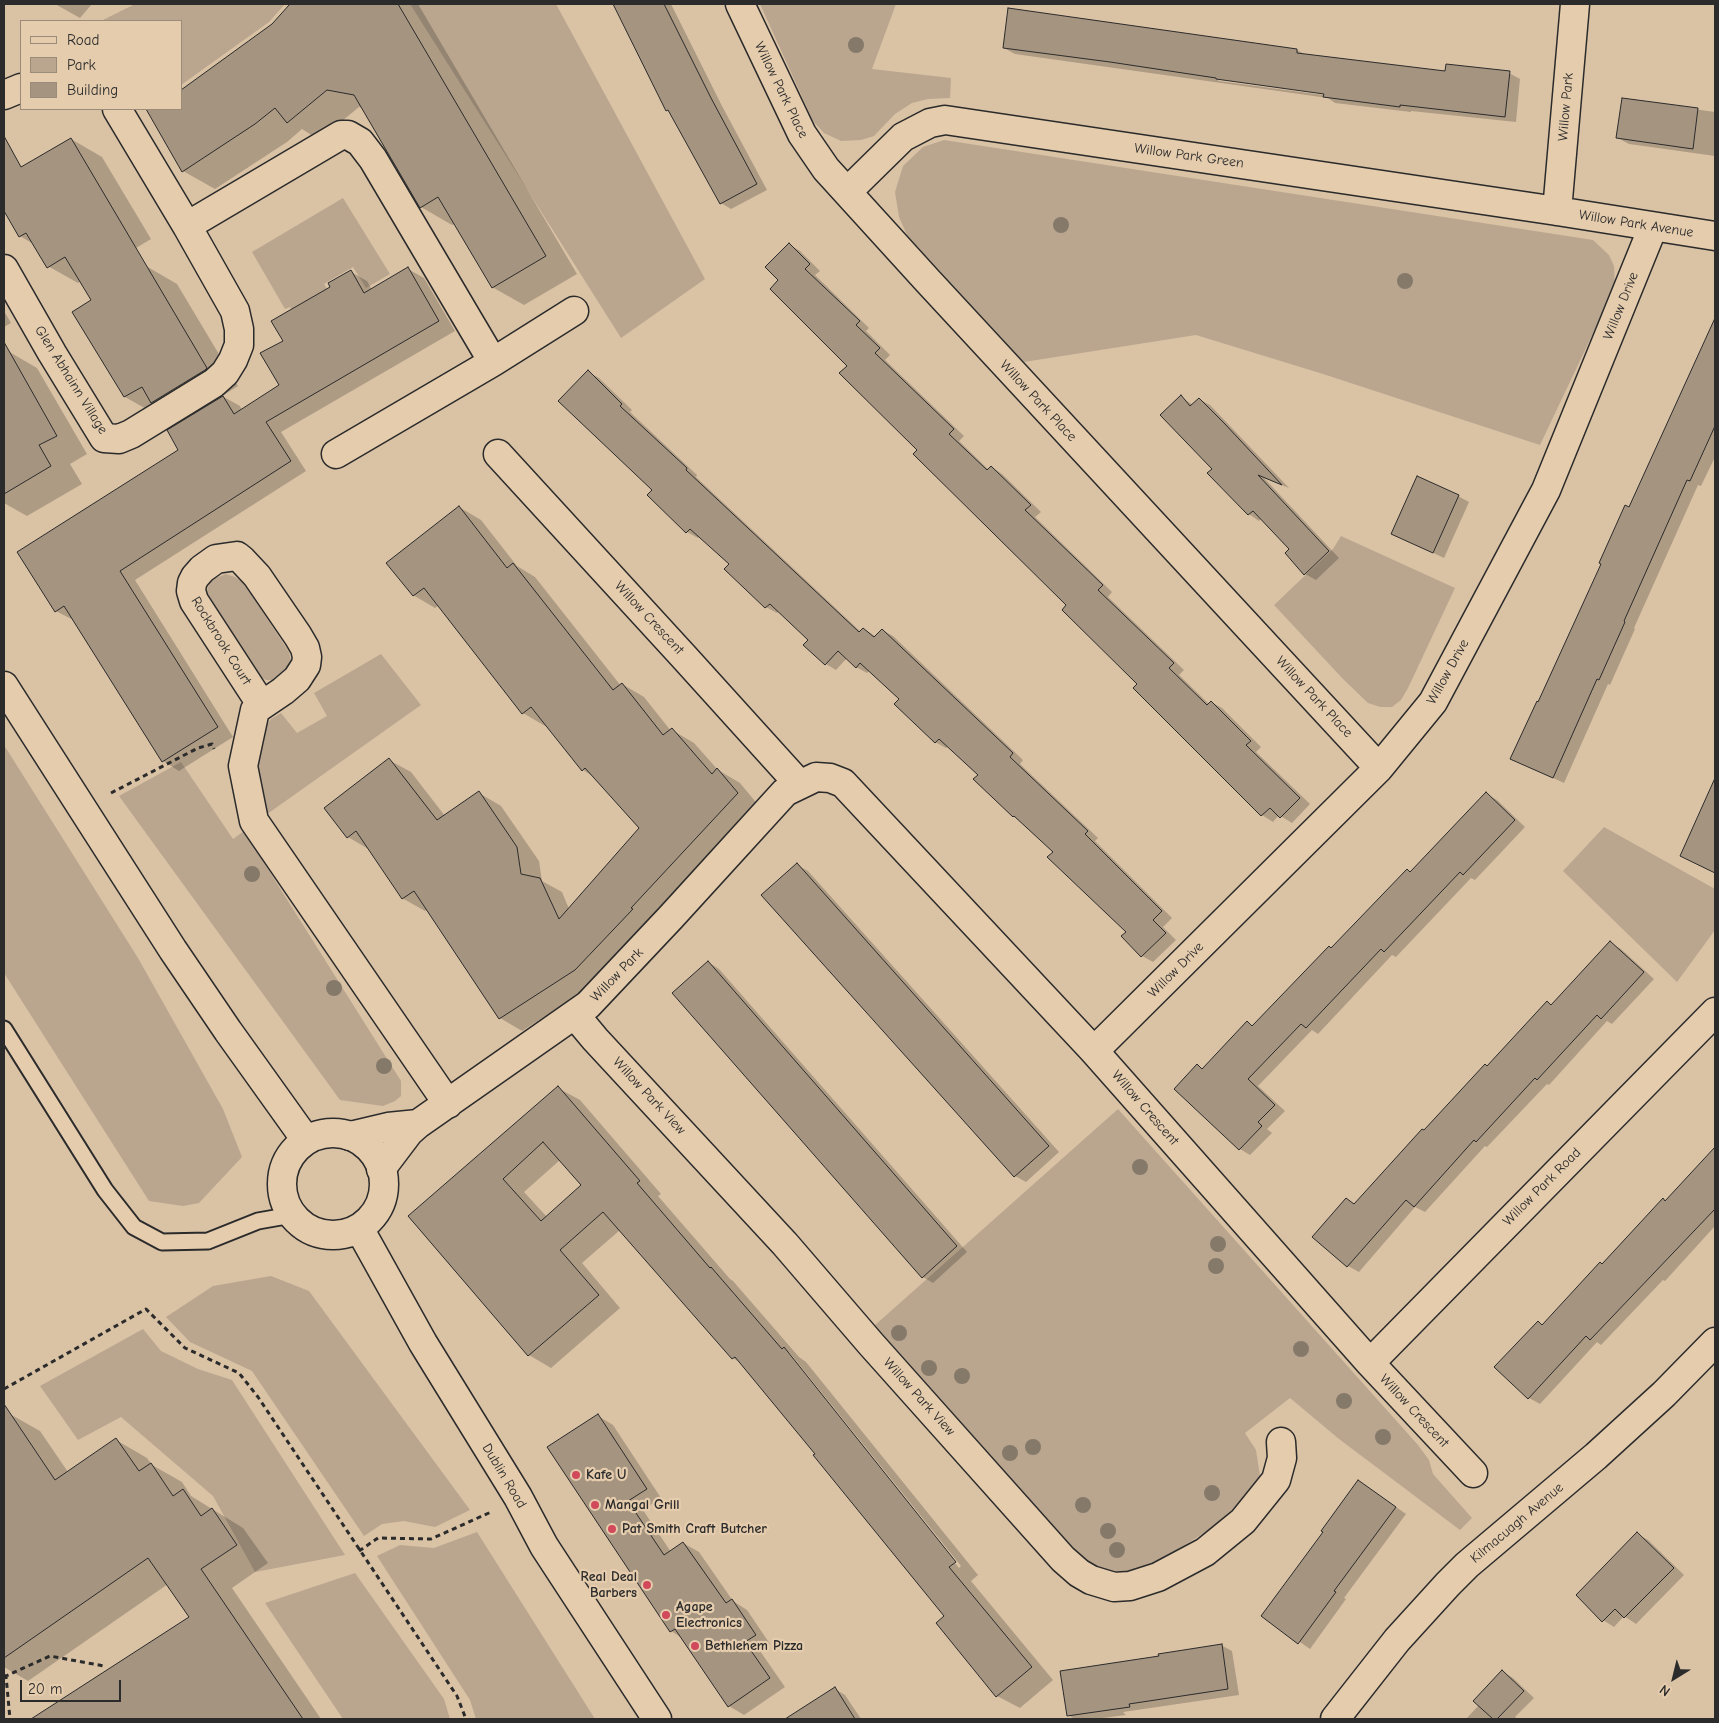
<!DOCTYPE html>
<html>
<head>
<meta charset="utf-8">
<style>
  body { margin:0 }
  #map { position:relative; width:1719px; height:1723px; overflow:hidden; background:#dac2a5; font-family:"Comic Neue",sans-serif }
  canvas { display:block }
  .frame { position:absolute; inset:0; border:5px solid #2b2b2b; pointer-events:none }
  .legend { position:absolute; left:20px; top:20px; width:162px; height:90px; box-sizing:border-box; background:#e5ccad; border:1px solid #9b8c79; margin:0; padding:6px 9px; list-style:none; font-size:15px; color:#2b2b2b }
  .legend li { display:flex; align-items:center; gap:10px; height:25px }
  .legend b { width:25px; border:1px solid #9b8c79 }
  .north { position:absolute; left:1649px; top:1653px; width:50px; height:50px; -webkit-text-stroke:4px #e5ccad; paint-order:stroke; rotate:216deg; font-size:14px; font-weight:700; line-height:20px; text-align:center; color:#2b2b2b }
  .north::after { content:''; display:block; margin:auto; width:18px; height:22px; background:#2b2b2b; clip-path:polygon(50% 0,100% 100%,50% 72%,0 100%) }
  .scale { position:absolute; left:20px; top:1680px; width:101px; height:22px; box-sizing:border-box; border:2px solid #2b2b2b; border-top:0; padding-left:6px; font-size:15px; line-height:18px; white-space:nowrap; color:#2b2b2b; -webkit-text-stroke:4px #e5ccad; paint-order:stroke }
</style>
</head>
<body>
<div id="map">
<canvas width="1719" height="1723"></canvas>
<div class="frame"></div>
<ul class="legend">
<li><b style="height:6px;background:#e5ccad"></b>Road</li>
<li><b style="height:14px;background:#baa68f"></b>Park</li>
<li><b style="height:14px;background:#a49480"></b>Building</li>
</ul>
<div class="north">N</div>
<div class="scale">20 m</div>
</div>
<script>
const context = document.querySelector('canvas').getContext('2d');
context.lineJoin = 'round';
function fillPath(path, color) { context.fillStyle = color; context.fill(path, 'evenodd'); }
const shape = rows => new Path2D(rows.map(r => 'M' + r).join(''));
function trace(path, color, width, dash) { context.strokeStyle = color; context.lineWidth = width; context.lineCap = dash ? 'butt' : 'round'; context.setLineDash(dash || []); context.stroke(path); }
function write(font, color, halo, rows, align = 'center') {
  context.font = font + ' "Comic Neue",sans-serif'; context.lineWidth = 4.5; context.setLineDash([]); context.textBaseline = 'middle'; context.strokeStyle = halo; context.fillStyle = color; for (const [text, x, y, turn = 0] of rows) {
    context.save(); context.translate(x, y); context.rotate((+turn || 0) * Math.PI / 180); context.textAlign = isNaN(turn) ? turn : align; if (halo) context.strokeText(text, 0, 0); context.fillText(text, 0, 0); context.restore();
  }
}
const green = shape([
  [135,4,285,4,269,22,181,85,181,21,101,21],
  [410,4,556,4,705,279,621,338],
  [760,4,896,4,872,69,951,78,950,98,928,99,912,103,895,114,874,136,861,140,841,141,824,133,813,121],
  [944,140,1593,240,1609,255,1614,266,1615,287,1540,445,1323,374,1196,335,1024,362,907,235,899,217,895,192,903,166,923,147],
  [343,198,390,274,366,288,353,267,324,284,337,306,301,325,290,307,285,309,252,252],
  [1341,536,1455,588,1408,688,1401,700,1392,707,1380,707,1368,703,1343,679,1274,605,1333,549],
  [226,574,235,577,243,582,289,652,292,665,290,669,275,680,266,680,258,676,208,600,207,590,210,582,213,579],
  [381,654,421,705,263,817,255,771,259,735,271,719,281,713,297,733,327,716,314,693],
  [4,745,138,958,223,1109,242,1157,199,1203,183,1206,149,1201,4,973],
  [181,762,233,839,244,831,401,1081,401,1096,395,1101,383,1106,340,1100,119,796],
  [1604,827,1715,889,1715,930,1677,982,1563,871],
  [1118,1109,1418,1445,1429,1460,1433,1474,1472,1518,1460,1530,1339,1439,1290,1398,1245,1433,1256,1450,1260,1476,1236,1506,1210,1529,1155,1564,1122,1573,1102,1569,1086,1560,1061,1537,874,1326],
  [271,1276,309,1291,470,1510,435,1527,404,1521,382,1524,364,1536,252,1371,190,1342,166,1317,213,1286],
  [143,1329,161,1351,198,1369,232,1380,345,1555,255,1572,213,1496,121,1417,78,1440,40,1386],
  [477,1532,595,1719,476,1719,470,1700,377,1556,400,1545,434,1548],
  [355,1573,444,1699,450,1719,343,1719,265,1603]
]);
const shadow = shape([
  [55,4,92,4,80,18],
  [292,4,418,4,577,274,524,305,492,287,455,224,452,225,421,207,363,108,359,107,319,140,302,129,287,142,215,189,183,171,150,113,156,109,181,109,273,25],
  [614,4,671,4,722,106,767,190,731,209,721,203,670,112,667,110],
  [1010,9,1297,50,1306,55,1447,73,1509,73,1520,79,1516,122,1411,111,1411,112,1335,103,1328,98,1015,54,1004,48],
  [1216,78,1330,94,1330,96,1219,81],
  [1623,99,1715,112,1715,156,1629,144,1618,138],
  [71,139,102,157,151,239,78,283,46,265,35,245,20,236,4,209,4,179],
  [790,245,800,251,820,271,815,275,869,328,866,331,890,355,885,360,964,436,959,441,989,470,992,467,1002,474,1041,512,1035,517,1112,592,1108,597,1184,670,1179,675,1209,704,1211,702,1222,708,1261,747,1256,752,1310,804,1292,823,1279,815,1273,822,1262,815,1135,688,1139,684,1068,605,919,450,848,366,780,280],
  [146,266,177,284,238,386,222,396,240,406,242,411,281,386,284,341,332,287,351,272,367,281,372,290,408,269,424,278,455,331,281,432,306,471,135,580,233,737,179,771,163,761,74,619,73,620,56,611,180,450,184,421,165,410,157,415,125,397,74,312],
  [4,311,11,323,4,327],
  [1715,321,1715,457,1701,486,1698,485,1634,628,1635,629,1610,685,1608,684,1564,783,1512,759,1539,704],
  [6,350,37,368,87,454,70,464,82,484,27,516,4,503,4,351],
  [588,372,599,378,632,410,630,412,697,475,696,477,861,632,864,629,876,637,882,630,893,636,1023,760,1020,764,1098,838,1095,841,1172,918,1163,927,1176,940,1153,962,1142,956,1123,936,1128,932,1054,852,1020,820,1013,816,980,775,949,746,946,748,935,742,900,699,870,670,867,673,856,667,847,658,836,670,826,664,810,640,779,611,777,613,766,607,731,564,700,536,698,538,687,532,654,490],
  [1181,397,1193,405,1199,399,1210,405,1289,488,1264,478,1339,558,1316,580,1305,574,1291,549,1262,518,1259,521,1249,514,1214,469],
  [1458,496,1469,502,1444,558,1392,533],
  [459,507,481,520,517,566,535,577,621,686,622,684,644,697,671,731,672,730,694,743,718,770,740,783,759,806,597,983,522,1031,500,1018,428,909,425,911,402,898,370,850,348,837,389,760,411,772,445,816,479,793,501,806,539,861,542,881,562,892,569,909,641,828,594,777,583,770,547,725,545,726,523,713,439,605,435,608,413,595],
  [1715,790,1715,873,1681,856],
  [1486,794,1497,800,1525,827,1475,880,1471,878,1396,957,1392,955,1318,1034,1312,1030,1258,1086,1285,1111,1267,1129,1272,1133,1250,1155,1240,1149,1197,1066,1203,1069,1248,1023,1253,1026,1411,873],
  [797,865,808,871,1059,1152,1026,1182,1015,1176],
  [1610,943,1621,949,1654,979,1612,1024,1607,1021,1549,1085,1547,1084,1487,1147,1485,1146,1425,1212,1415,1207,1359,1272,1348,1266,1314,1237,1347,1200,1355,1205,1487,1067,1552,1006],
  [708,962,719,969,967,1252,933,1283,923,1277],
  [558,1088,580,1100,661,1194,658,1196,730,1279,733,1281,799,1357,806,1362,978,1575,971,1581,1053,1680,1020,1708,997,1696,945,1616,817,1454,742,1364,733,1358,620,1230,582,1263,620,1308,551,1368,529,1355,409,1217],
  [560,1160,583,1185,547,1217,524,1192],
  [786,1352,789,1352,961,1566,959,1568],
  [1715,1149,1715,1226,1665,1281,1663,1280,1601,1345,1597,1342,1540,1404,1529,1398,1538,1322,1543,1325,1663,1200,1666,1202],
  [8,1413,40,1431,68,1472,116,1440,147,1458,152,1465,182,1482,191,1496,243,1528,268,1563,232,1588,321,1719,33,1719,191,1617,168,1584,28,1681,4,1667,4,1416],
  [598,1416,613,1425,661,1498,643,1510,671,1552,683,1543,699,1552,733,1601,747,1610,770,1644,760,1651,785,1687,744,1715,729,1706,682,1638,671,1631,549,1448],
  [1359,1481,1406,1514,1344,1598,1346,1599,1310,1649,1263,1616,1324,1532],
  [1637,1534,1648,1540,1684,1575,1636,1624,1624,1616,1614,1627,1603,1620],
  [1221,1645,1232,1651,1239,1695,1123,1712,1126,1715,1095,1719,1075,1719,1068,1715,1160,1657],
  [1503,1672,1513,1678,1534,1698,1515,1717,1518,1719,1466,1719,1479,1705],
  [835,1689,845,1695,861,1719,797,1719,794,1715]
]);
const building = shape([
  [290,4,398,4,546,256,492,288,438,197,420,208,354,95,327,90,287,123,275,108,255,124,182,172,146,109,181,109,181,90,272,24,290,4],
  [613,4,664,4,711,98,757,184,720,204,668,110,666,111,613,4],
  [1008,8,1297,49,1297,53,1445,71,1446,64,1510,71,1505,117,1400,105,1400,107,1323,97,1324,94,1216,79,1216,78,1110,62,1003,48,1008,8],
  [1622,98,1698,108,1693,149,1616,138,1622,98],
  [4,136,21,167,71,138,207,368,205,370,151,403,142,387,124,397,72,312,91,300,65,257,47,268,26,233,19,237,4,211,4,136],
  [789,243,810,264,805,269,860,321,856,325,880,348,875,353,954,429,949,434,987,470,991,466,1031,505,1025,510,1103,585,1098,590,1174,663,1169,668,1207,705,1211,701,1251,741,1246,745,1300,798,1280,818,1270,808,1261,816,1133,688,1137,684,1062,610,1066,605,913,454,917,450,839,373,847,366,770,289,778,280,765,267,789,243],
  [408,267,439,321,266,422,291,461,120,571,218,727,162,762,64,606,55,612,17,552,178,450,167,430,223,396,234,414,279,385,260,353,283,341,271,321,330,287,328,283,351,270,364,293,408,267],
  [1715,318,1715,426,1690,481,1687,480,1624,621,1625,622,1599,680,1597,679,1553,778,1510,759,1537,701,1538,702,1601,564,1599,563,1625,505,1629,507,1715,318],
  [4,342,57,436,39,445,51,466,4,494,4,342],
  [588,370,622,404,620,406,687,468,686,470,859,632,863,628,874,637,882,629,1013,753,1010,757,1088,831,1085,834,1162,911,1153,920,1166,933,1141,957,1121,936,1126,932,1047,857,1053,852,1014,816,1013,817,973,779,978,775,939,739,935,743,894,704,899,699,860,663,856,668,838,651,825,665,803,645,808,640,770,604,765,608,724,569,729,564,690,529,686,533,647,495,652,490,558,401,588,370],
  [1181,395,1190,406,1199,398,1224,423,1282,485,1258,475,1329,551,1304,575,1285,553,1289,549,1253,511,1248,515,1207,473,1212,469,1160,415,1181,395],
  [1417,476,1459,495,1433,553,1391,534,1417,476],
  [459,506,507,568,513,563,613,690,622,683,663,735,672,728,712,774,717,768,738,793,631,908,633,909,575,970,499,1019,414,891,402,899,356,831,347,838,324,808,389,758,437,820,479,791,517,847,521,874,540,878,559,919,639,828,585,768,582,771,531,707,522,714,424,588,413,596,386,563,459,506],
  [1715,778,1715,873,1680,856,1715,778],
  [1486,792,1515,820,1463,875,1460,872,1384,952,1381,949,1306,1028,1301,1024,1248,1079,1275,1105,1258,1122,1262,1126,1239,1150,1174,1089,1197,1064,1202,1069,1247,1021,1252,1026,1329,946,1331,948,1407,869,1410,872,1486,792],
  [797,863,1049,1146,1014,1177,761,895,797,863],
  [1610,941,1644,972,1601,1019,1597,1015,1537,1080,1535,1078,1476,1142,1474,1140,1414,1207,1406,1200,1347,1267,1312,1237,1346,1198,1354,1204,1422,1129,1424,1130,1485,1064,1487,1066,1547,1001,1551,1005,1610,941],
  [708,961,957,1246,922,1278,672,993,708,961],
  [558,1086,640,1181,637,1183,710,1268,711,1267,782,1349,784,1347,956,1562,949,1567,1032,1667,996,1697,936,1623,944,1616,813,1455,815,1454,735,1357,732,1359,603,1212,560,1250,599,1295,528,1356,408,1216,558,1086],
  [543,1142,581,1185,541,1221,503,1179,543,1142],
  [1715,1147,1715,1209,1590,1340,1586,1336,1528,1399,1494,1367,1538,1321,1542,1325,1600,1262,1602,1264,1663,1198,1665,1201,1715,1147],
  [4,1404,55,1480,116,1438,139,1471,151,1463,173,1496,183,1489,201,1516,212,1508,237,1545,201,1569,303,1719,31,1719,189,1617,148,1558,4,1658,4,1404],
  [598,1414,647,1489,628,1501,664,1555,683,1542,726,1603,732,1599,756,1635,745,1642,770,1678,728,1707,675,1629,670,1632,547,1447,598,1414],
  [1358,1480,1396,1507,1334,1591,1336,1592,1298,1644,1261,1616,1323,1532,1321,1531,1358,1480],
  [1637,1532,1674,1568,1624,1618,1615,1609,1602,1622,1576,1595,1637,1532],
  [1222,1644,1228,1689,1129,1704,1130,1707,1067,1716,1060,1671,1159,1656,1158,1654,1222,1644],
  [1502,1670,1524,1691,1497,1719,1493,1719,1473,1701,1502,1670],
  [835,1687,855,1719,785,1719,835,1687]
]);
const path = shape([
  [111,793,198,748,212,744,214,749],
  [4,1389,146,1309,185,1348,239,1373,258,1397,457,1696,466,1719],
  [359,1551,378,1538,431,1539,491,1512],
  [4,1675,6,1676,50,1656,104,1666],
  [4,1676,6,1676,10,1719]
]);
const lane = shape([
  [4,1029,105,1190,134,1227,162,1242,208,1241,258,1221,292,1215]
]);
const street = shape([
  [740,4,802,134,826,169,927,280,1379,768],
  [4,95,21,88],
  [847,192,903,137,930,123,945,120,1557,211,1715,236],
  [1557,211,1575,4],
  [187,226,341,135,348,135,360,142,373,159,493,362,336,454],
  [4,269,52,353,104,438,119,439,131,434,214,383,225,373,233,360,239,345,239,329,235,311,187,226,117,109],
  [493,362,574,311],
  [498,454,685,658,799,784],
  [261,704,194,601,191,591,192,583,195,577,202,569,216,559,237,556,242,560,257,576,298,636,305,648,307,657,306,665,297,679,283,691,255,710,243,766,254,821,448,1104],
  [575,1015,595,1039,785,1244,871,1344,1063,1559,1079,1573,1091,1580,1114,1587,1130,1586,1158,1577,1205,1552,1243,1521,1276,1480,1282,1458,1281,1442],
  [1094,1051,1379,768,1433,702,1546,490,1653,227],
  [350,1136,388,1127,418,1124],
  [381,1169,409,1132,418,1124,588,1005,671,917,785,792,816,777,830,778,843,783,1094,1051,1370,1363,1473,1473],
  [1370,1363,1715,1012],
  [1335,1719,1397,1640,1448,1584,1467,1565,1596,1456,1664,1394,1715,1342]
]);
const secondary = shape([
  [4,686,173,950,228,1031,306,1140],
  '282 1184a51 51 0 1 1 102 0a51 51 0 1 1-102 0Z',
  [359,1228,423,1343,518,1497,544,1546,657,1719]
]);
const trees = [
  [856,45],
  [1061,225],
  [1405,281],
  [252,874],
  [334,988],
  [384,1066],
  [1140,1167],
  [1218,1244],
  [1216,1266],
  [899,1333],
  [1301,1349],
  [929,1368],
  [962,1376],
  [1344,1401],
  [1383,1437],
  [1033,1447],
  [1010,1453],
  [1212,1493],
  [1083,1505],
  [1108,1531],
  [1117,1550]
];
const markers = [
  [576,1475,5,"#d1495b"],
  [595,1505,5,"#d1495b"],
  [612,1529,5,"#d1495b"],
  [647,1585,5,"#d1495b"],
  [666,1615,5,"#d1495b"],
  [695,1646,5,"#d1495b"]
];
const streetNames = [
  ["Willow Park Place",781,90,64],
  ["Willow Park",1566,107,-85],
  ["Willow Park Green",1189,156,8],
  ["Willow Park Avenue",1636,224,9],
  ["Willow Drive",1621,306,-68],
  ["Glen Abhainn Village",71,380,58],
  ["Willow Park Place",1038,401,47],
  ["Willow Crescent",649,618,47],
  ["Rockbrook Court",221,641,58],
  ["Willow Drive",1448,672,-61],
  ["Willow Park Place",1314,697,47],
  ["Willow Drive",1176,970,-45],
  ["Willow Park",617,975,-46],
  ["Willow Park View",649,1096,47],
  ["Willow Crescent",1145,1108,49],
  ["Willow Park Road",1542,1187,-45],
  ["Willow Park View",919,1397,48],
  ["Willow Crescent",1414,1411,47],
  ["Dublin Road",504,1476,59],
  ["Kilmacuagh Avenue",1517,1523,-40]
];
const poiNames = [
  ["Kafe U",586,1475],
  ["Mangal Grill",605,1505],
  ["Pat Smith Craft Butcher",622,1529],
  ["Real Deal",637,1577,"right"],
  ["Barbers",637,1593,"right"],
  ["Agape",676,1607],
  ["Electronics",676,1623],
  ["Bethlehem Pizza",705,1646]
];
fillPath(green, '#baa68f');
fillPath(shadow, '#0003');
fillPath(building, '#a49480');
trace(building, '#2b2b2b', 1);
trace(lane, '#2b2b2b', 19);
trace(street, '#2b2b2b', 31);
trace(secondary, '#2b2b2b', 31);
trace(path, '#2b2b2b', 3, [5, 4]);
trace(lane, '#e5ccad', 15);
trace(street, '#e5ccad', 28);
trace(secondary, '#e5ccad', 28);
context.fillStyle = '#85796a';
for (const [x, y] of trees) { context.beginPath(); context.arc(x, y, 8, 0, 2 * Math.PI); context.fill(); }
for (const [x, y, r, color] of markers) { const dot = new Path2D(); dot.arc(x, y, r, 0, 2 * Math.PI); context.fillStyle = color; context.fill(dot); trace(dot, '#e5ccad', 2); }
write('14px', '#2b2b2b', '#e5ccad', streetNames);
write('bold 14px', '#2b2b2b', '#e5ccad', poiNames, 'left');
</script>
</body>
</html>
